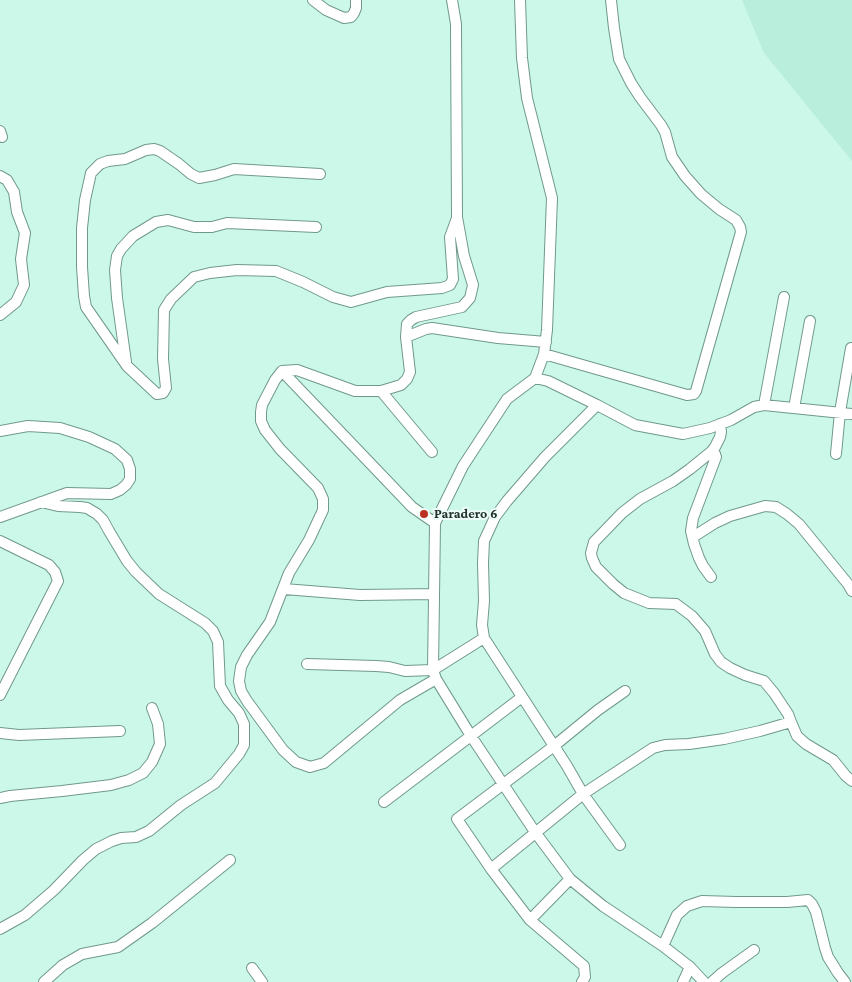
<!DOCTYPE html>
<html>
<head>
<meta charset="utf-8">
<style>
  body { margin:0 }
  canvas { display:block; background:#ccf8e9 }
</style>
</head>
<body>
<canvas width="852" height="982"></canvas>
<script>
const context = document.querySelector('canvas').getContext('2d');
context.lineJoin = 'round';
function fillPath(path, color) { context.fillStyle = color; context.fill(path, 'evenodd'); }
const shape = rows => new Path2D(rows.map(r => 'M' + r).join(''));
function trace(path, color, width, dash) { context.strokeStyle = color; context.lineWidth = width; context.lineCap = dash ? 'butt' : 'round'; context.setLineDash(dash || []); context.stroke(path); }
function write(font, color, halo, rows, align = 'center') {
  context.font = font + ' "Crimson Pro",serif'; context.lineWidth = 4; context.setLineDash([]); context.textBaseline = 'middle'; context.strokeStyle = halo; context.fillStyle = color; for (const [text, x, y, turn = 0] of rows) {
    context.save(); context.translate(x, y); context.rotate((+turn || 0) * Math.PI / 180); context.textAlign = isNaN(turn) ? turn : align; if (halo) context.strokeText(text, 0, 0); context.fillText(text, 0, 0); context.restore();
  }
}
const built = shape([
  [742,0,852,0,852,161,764,53]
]);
const street = shape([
  [313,0,326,10,344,18,351,17,354,13,356,8,356,0],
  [520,0,522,58,527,98,552,198,547,330,544,354,535,378,507,399,463,466,435,523,433,670,436,679,471,736,535,832,570,879,603,906,663,946,690,967,704,982],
  [0,131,2,137],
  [320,174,234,169,215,175,199,178,191,174,179,164,160,151,154,149,146,150,125,159,108,161,100,164,91,173,85,200,82,228,82,267,84,296,86,307,127,366,157,394,163,393,166,388,163,359,164,310,171,299,194,277,210,273,237,270,276,271,303,282,333,297,351,302,387,292,442,288,450,285,453,279,450,237,457,218],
  [0,176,7,180,14,192,17,212,25,233,21,259,24,285,16,302,0,315],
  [406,337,426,329,432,328,498,338,546,342],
  [544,354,687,395,694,394,696,391,741,232,740,227,736,220,719,209,701,194,685,176,672,157,665,132,661,125,640,97,631,83,619,59,614,28,611,0],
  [126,362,117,298,115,270,117,256,121,249,133,236,156,222,168,220,194,227,212,227,227,223,316,227],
  [282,371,412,507,435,523],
  [535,378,548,381,597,405,635,425,683,434,710,428,731,420,754,407,764,405,852,414],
  [381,391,432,452],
  [764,405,784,297],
  [794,408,810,321],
  [0,431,28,426,60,428,89,437,115,449,127,460,130,469,130,479,126,485,120,490,111,494,67,493,0,517],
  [711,452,715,454,716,457,693,518,691,531,694,544,699,558,703,566,711,577],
  [836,454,840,412,851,348],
  [693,537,715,523,730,516,765,506,776,507,787,514,799,524,848,584,852,591],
  [0,541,49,565,55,572,58,581,0,695],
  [284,589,360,595,434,594],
  [484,638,567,766,583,794,620,845],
  [307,664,376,666,389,667,405,671,433,670,484,638,482,625,484,601,483,563,484,541,495,517,507,501,545,457,597,405],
  [436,679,400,700,324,763,310,767,296,762,283,750,247,701,241,691,239,681,241,667,247,655,270,622,289,573,309,540,323,510,323,499,318,488,280,449,265,430,261,421,261,412,262,405,275,380,282,371,297,370,355,391,381,391,401,385,407,379,410,372,406,337,407,324,411,320,416,317,462,307,470,298,473,285,464,256,457,217,456,24,452,0],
  [791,722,797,736,806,744,833,760,846,776,852,781],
  [0,733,19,735,120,731],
  [0,798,10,796,62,791,111,785,129,780,143,773,152,762,160,744,158,724,152,708],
  [384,802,522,697],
  [491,869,583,794,653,748,665,745,689,744,724,739,760,731,791,722,788,714,774,693,764,681,745,675,730,668,721,662,715,654,705,631,692,616,676,604,649,603,624,593,613,584,596,567,592,558,591,553,594,542,622,513,640,499,673,481,690,469,711,452,715,447,720,437,721,432,720,424],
  [530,920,570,879],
  [0,929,25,915,54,890,83,860,96,849,112,841,121,838,136,837,149,831,181,805,215,783,239,754,244,745,244,724,239,713,228,700,220,686,218,642,213,631,205,623,159,594,136,572,127,561,109,531,103,520,97,514,87,508,80,507,58,506,41,502],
  [663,946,677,915,687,906,702,901,736,902,787,902,808,900,812,904,816,912,825,948,828,957,838,973,845,982],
  [252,968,262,982],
  [44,982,63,965,82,954,118,947,152,923,230,860],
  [582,982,585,977,584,966,530,920,491,869,457,819,554,746,598,710,625,691],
  [683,982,690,967],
  [712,982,722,973,754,950]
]);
const markers = [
  [424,514,5,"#bc2f23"]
];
const poiNames = [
  ["Paradero 6",434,514]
];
fillPath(built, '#b9eedc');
trace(street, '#70998b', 12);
trace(street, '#fff', 10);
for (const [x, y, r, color] of markers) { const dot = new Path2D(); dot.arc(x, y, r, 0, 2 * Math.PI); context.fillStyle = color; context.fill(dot); trace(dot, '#edfef8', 2); }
write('bold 14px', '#21322c', '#edfef8', poiNames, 'left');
</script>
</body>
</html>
